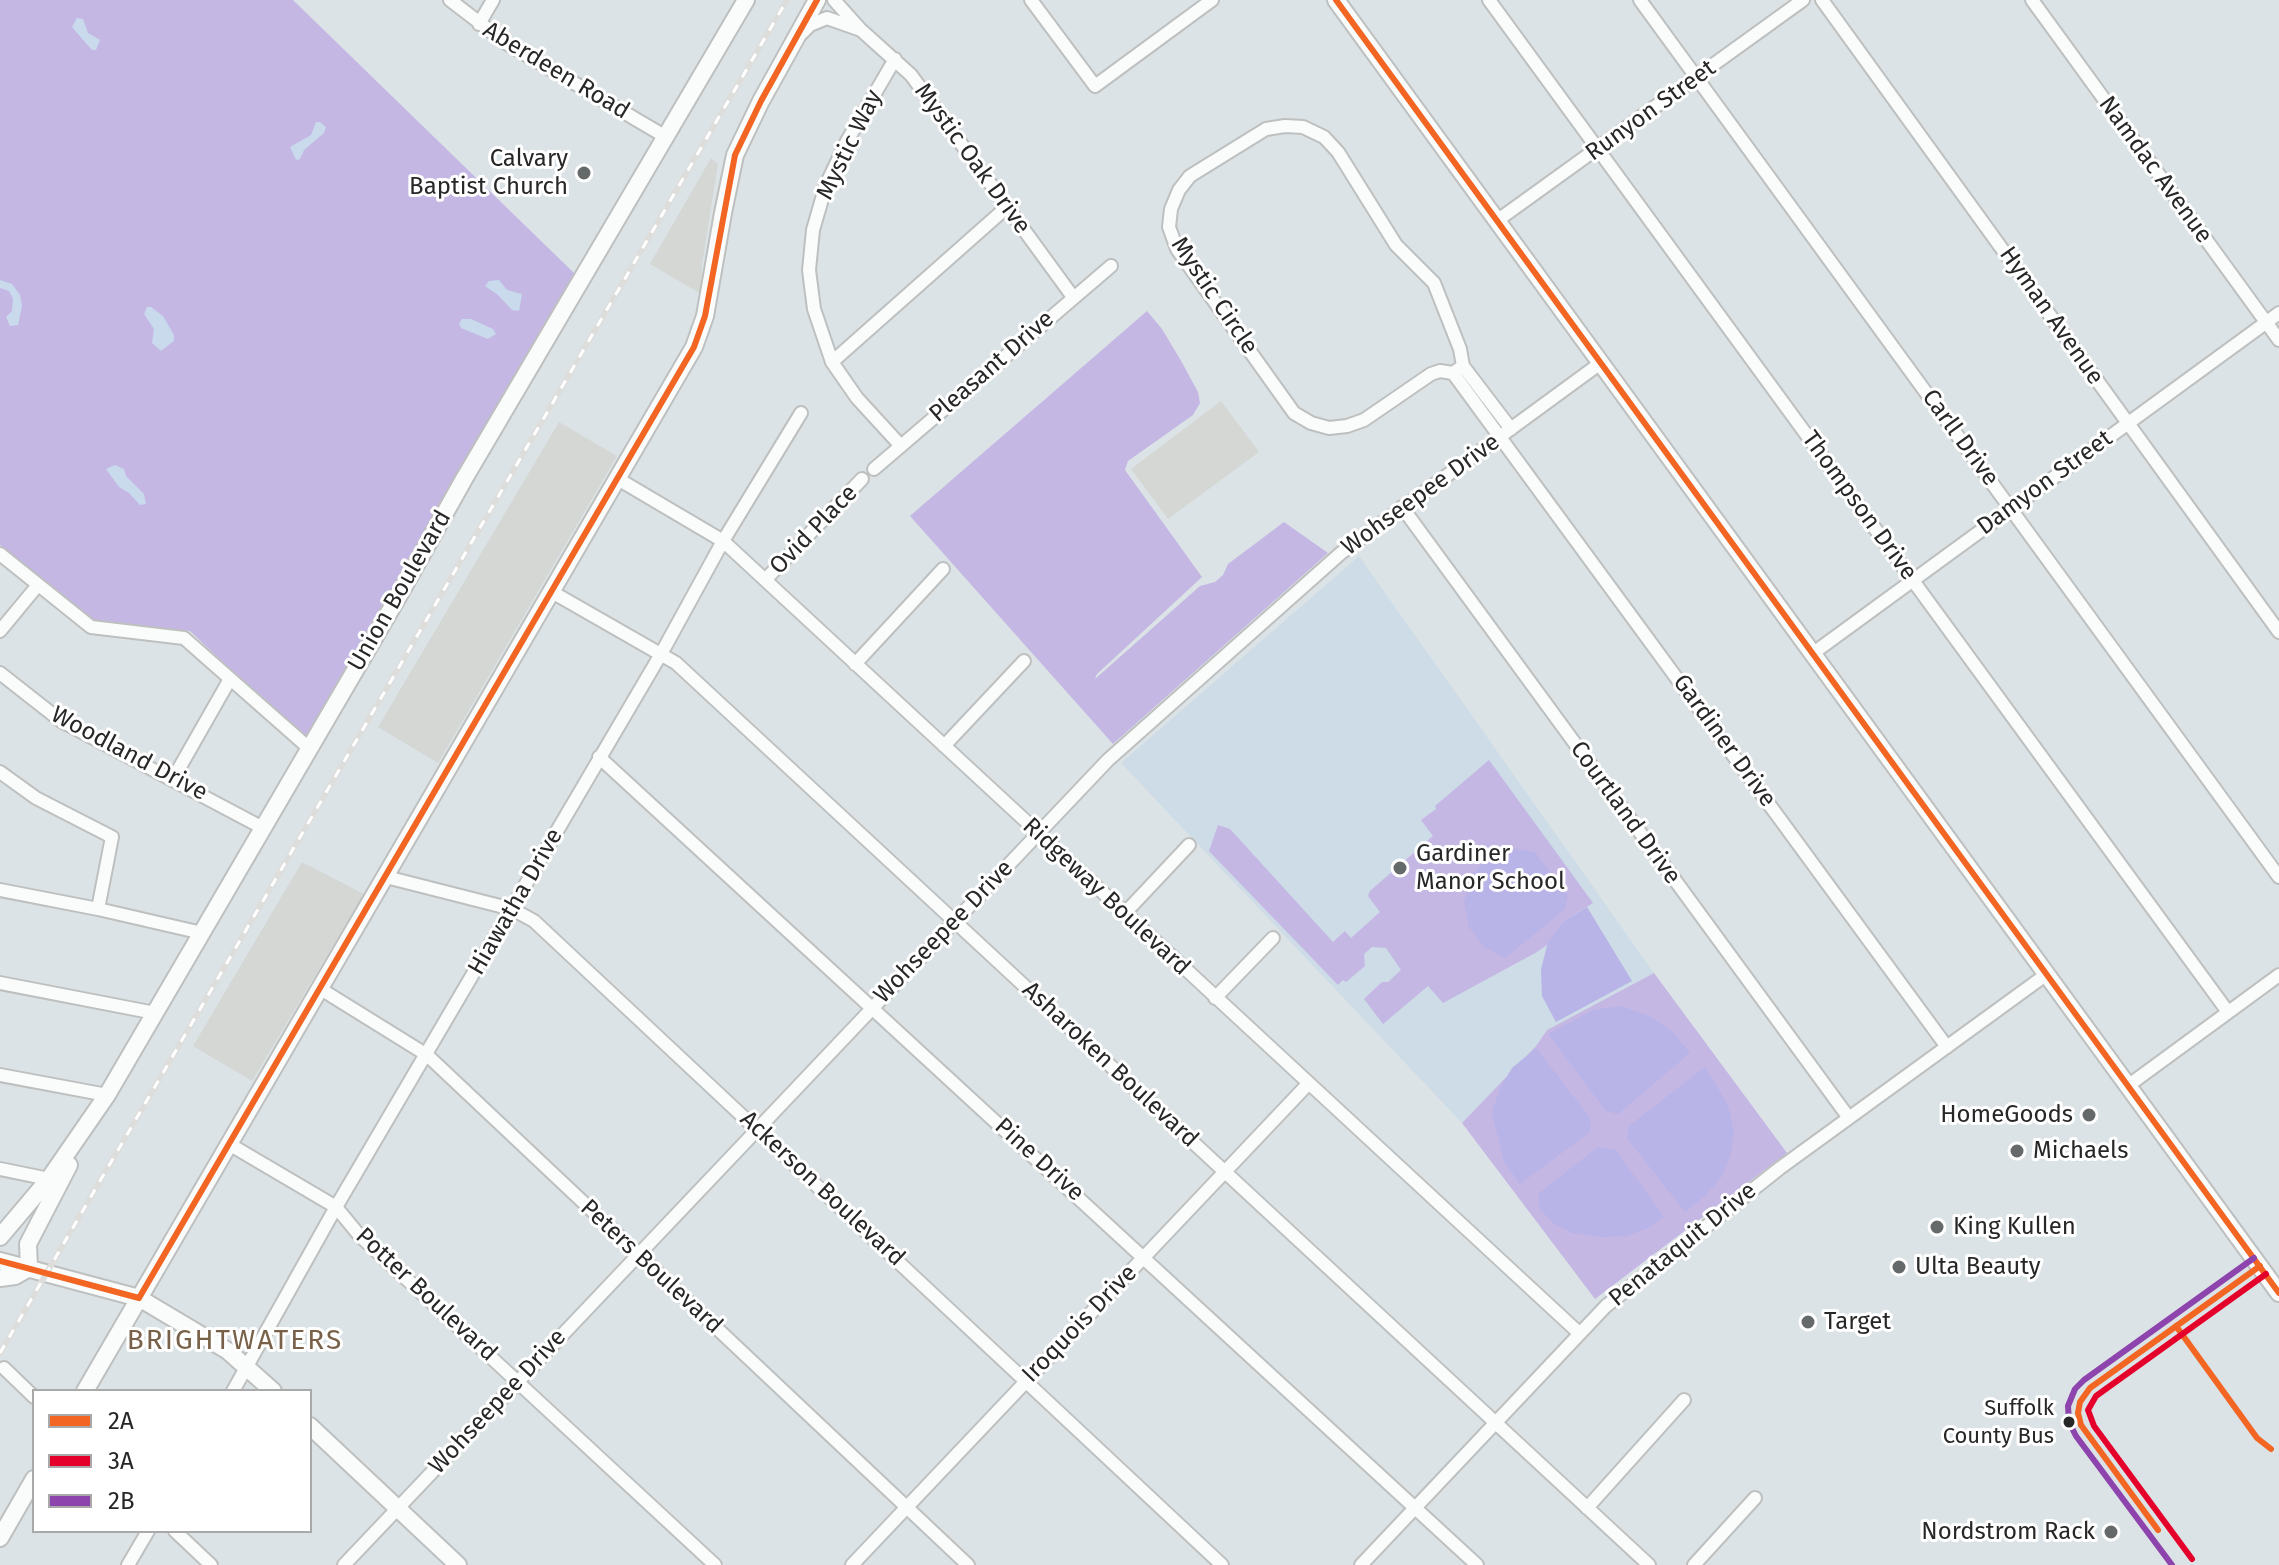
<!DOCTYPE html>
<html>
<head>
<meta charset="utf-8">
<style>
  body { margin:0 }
  #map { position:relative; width:2279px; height:1565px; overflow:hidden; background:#dce3e6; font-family:"Fira Sans",sans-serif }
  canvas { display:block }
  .legend { position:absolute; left:32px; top:1389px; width:280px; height:144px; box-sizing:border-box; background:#fff; border:2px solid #a9a9a9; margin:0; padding:10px 14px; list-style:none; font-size:24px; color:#272727 }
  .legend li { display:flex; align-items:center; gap:16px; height:40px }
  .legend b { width:40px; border:2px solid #a9a9a9 }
</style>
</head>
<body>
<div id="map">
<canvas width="2279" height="1565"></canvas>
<ul class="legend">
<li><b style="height:10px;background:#f26522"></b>2A</li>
<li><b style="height:10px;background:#e4002b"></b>3A</li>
<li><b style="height:10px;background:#8e44ad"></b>2B</li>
</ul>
</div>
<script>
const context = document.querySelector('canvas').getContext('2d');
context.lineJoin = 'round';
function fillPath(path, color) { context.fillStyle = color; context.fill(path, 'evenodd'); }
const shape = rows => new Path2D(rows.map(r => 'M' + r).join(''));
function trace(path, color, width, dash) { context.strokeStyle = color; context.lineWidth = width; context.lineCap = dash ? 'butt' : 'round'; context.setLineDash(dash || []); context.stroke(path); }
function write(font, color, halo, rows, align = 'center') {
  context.font = font + ' "Fira Sans",sans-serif'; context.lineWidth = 6; context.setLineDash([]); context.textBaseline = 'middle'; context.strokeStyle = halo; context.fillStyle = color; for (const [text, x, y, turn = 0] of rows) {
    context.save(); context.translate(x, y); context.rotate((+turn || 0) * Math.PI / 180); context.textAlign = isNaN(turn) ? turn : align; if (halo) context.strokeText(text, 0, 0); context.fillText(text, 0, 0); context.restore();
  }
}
const industrial = shape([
  [711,158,718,164,702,265,701,294,650,264],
  [1221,401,1259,452,1168,519,1131,469],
  [559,422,617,456,438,763,378,727],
  [302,862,364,894,252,1081,193,1046]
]);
const education = shape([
  [1359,556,1654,973,1547,1030,1536,1046,1462,1123,1121,763]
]);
const green = shape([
  [0,0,293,0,574,273,305,740,190,631,92,620,0,545],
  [1147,311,1162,329,1180,359,1198,392,1200,403,1193,415,1128,461,1125,470,1202,577,1097,674,1095,679,1200,586,1215,582,1223,575,1228,564,1284,522,1328,553,1113,744,910,516],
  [1489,760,1593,903,1564,921,1547,945,1537,952,1443,1003,1428,986,1383,1024,1364,999,1382,982,1388,982,1401,970,1386,948,1372,947,1364,954,1365,966,1346,982,1343,980,1338,985,1209,851,1218,825,1230,829,1333,942,1345,931,1351,938,1380,912,1368,896,1370,891,1433,836,1421,820,1436,809,1435,806],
  [1654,973,1787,1153,1595,1299,1462,1123,1536,1046,1547,1030]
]);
const sand = shape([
  [77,18,83,19,88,33,100,40,96,50,92,50,72,27],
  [316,122,320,122,326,127,324,133,304,150,300,159,296,160,290,147,311,135],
  [0,280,12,284,20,295,22,306,18,325,10,326,6,317,12,311,13,299,9,291,0,288],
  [499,280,507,290,522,294,519,311,512,310,498,295,485,286,489,281],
  [147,307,151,307,163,316,174,335,174,341,161,351,152,343,154,329,144,314],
  [462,319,471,319,493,329,496,334,488,339,461,328,459,324],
  [115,465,124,469,126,476,144,494,146,504,140,505,129,493,119,487,106,469]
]);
const pitch = shape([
  [1510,848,1535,852,1568,896,1564,910,1505,958,1484,947,1469,927,1464,903,1470,878,1488,857],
  [1587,907,1632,981,1556,1022,1542,996,1541,969,1548,942,1564,921],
  [1621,1006,1649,1016,1672,1031,1690,1053,1618,1114,1606,1111,1548,1034,1593,1010],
  [1536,1048,1591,1119,1590,1132,1520,1184,1504,1161,1492,1113,1500,1088,1512,1068],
  [1705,1067,1728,1105,1734,1132,1731,1154,1722,1176,1706,1195,1685,1212,1627,1138,1629,1126],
  [1598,1147,1616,1150,1664,1217,1648,1228,1627,1236,1601,1237,1572,1233,1553,1223,1539,1208,1538,1194]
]);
const street = shape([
  [450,0,506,43,666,137],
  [1031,0,1095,86,1212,0],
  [1489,0,2228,1012],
  [1640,0,2279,877],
  [1822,0,2279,632],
  [2032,0,2279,340],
  [479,24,493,0],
  [861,30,911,75,1073,297],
  [802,33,810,25,827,18,861,30,834,0],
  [895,59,847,141,826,185,813,230,809,270,814,309,832,362,857,398,901,446],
  [1285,126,1303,127,1324,137,1338,152,1396,245,1434,283,1460,349,1463,366,1453,373,1440,371,1431,374,1364,420,1347,426,1329,428,1311,423,1294,413,1177,249,1169,227,1171,209,1179,190,1190,176,1266,129,1285,126],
  [1498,220,1803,0],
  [832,362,1007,207],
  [1463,366,1511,429],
  [1453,373,1947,1047],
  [874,469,1111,266],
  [618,479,723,541,1579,1333],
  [1402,507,1849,1118],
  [0,554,91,627,184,638,310,749],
  [765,580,862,479],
  [552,592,676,663,1649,1565],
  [0,631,38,585],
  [1812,654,2279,313],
  [855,664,943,569],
  [0,673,61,721,263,828],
  [944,746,1024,661],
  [599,757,1477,1565],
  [0,772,36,798,112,837,98,909],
  [173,779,230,679],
  [386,877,512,909,534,921,1222,1565],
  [0,890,98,909,202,933],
  [1125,913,1189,845],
  [0,983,155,1013],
  [319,988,427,1055,968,1565],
  [1215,998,1273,938],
  [0,1075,107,1095],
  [2129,1085,2279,975],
  [229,1144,336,1207,359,1235,715,1565],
  [0,1169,49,1179],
  [4,1368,34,1397],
  [233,1391,336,1207,661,654,723,541,801,413],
  [1587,1508,1684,1400],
  [175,1531,211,1565],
  [128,1565,148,1531],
  [344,1565,1108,760,1341,553,1602,362],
  [852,1565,1309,1083],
  [1361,1565,1606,1306,1780,1168,2047,974],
  [1694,1565,1755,1498]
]);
const secondary = shape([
  [1336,0,2279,1293],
  [0,1237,49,1179,107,1095,398,597,464,479,746,0],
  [0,1261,139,1298,228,1351,273,1391],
  [0,1278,15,1276,29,1268,28,1244,69,1165],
  [85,1391,694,347,705,316,723,213,735,155,761,101,817,0],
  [310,1426,458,1565],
  [0,1538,34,1479]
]);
const rail = shape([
  [0,1353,787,0]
]);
const bus1 = shape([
  [1336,0,2279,1293],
  [0,1261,139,1298],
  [139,1298,694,347,705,316,735,155,761,101,817,0],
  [2176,1326,2257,1438,2271,1449],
  [2158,1530,2081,1425,2078,1413,2080,1402,2090,1388,2260,1266]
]);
const bus2 = shape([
  [2192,1559,2094,1426,2088,1410,2096,1396,2266,1274]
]);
const bus3 = shape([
  [2172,1565,2076,1436,2069,1422,2068,1406,2075,1389,2084,1380,2254,1258]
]);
const markers = [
  [584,173,8,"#66696a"],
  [1400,868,8,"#66696a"],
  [2089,1115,8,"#66696a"],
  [2017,1151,8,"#66696a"],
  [1937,1227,8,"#66696a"],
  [1899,1267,8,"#66696a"],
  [1808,1322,8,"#66696a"],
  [2069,1422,7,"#272727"],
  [2111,1532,8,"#66696a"]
];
const busNames = [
  ["Suffolk",2054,1409],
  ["County Bus",2054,1437]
];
const streetNames = [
  ["Aberdeen Road",556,71,31],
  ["Runyon Street",1651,111,-36],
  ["Mystic Way",850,145,-64],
  ["Mystic Oak Drive",972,159,54],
  ["Namdac Avenue",2155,170,54],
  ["Mystic Circle",1214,296,56],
  ["Hyman Avenue",2051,316,55],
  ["Pleasant Drive",992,367,-41],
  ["Carll Drive",1960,438,54],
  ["Damyon Street",2045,483,-36],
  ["Wohseepee Drive",1421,495,-36],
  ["Thompson Drive",1859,506,54],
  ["Ovid Place",814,530,-46],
  ["Union Boulevard",400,591,-60],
  ["Gardiner Drive",1724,741,54],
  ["Woodland Drive",129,754,28],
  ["Courtland Drive",1625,813,54],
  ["Ridgeway Boulevard",1106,897,43],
  ["Hiawatha Drive",516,902,-60],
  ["Wohseepee Drive",944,932,-46],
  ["Asharoken Boulevard",1110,1065,43],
  ["Pine Drive",1039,1160,42],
  ["Ackerson Boulevard",822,1189,43],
  ["Penataquit Drive",1683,1245,-39],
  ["Peters Boulevard",651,1267,43],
  ["Potter Boulevard",426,1295,43],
  ["Iroquois Drive",1080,1324,-46],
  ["Wohseepee Drive",498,1402,-47]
];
const poiNames = [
  ["Calvary",568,159,"right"],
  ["Baptist Church",568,187,"right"],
  ["Gardiner",1416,854],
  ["Manor School",1416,882],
  ["HomeGoods",2073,1115,"right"],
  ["Michaels",2033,1151],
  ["King Kullen",1953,1227],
  ["Ulta Beauty",1915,1267],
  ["Target",1824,1322],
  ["Nordstrom Rack",2095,1532,"right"]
];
const quarterNames = [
  ["BRIGHTWATERS",235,1341]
];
fillPath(industrial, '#d4d7d4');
fillPath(education, '#cddce6');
fillPath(green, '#c4b7e4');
fillPath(sand, '#c9daec');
fillPath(pitch, '#b8b4e8');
trace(street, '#bec0bf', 16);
trace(secondary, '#bec0bf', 20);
trace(street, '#fafbfb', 12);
trace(secondary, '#fafbfb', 16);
trace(rail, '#dddddc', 6);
trace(rail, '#fff', 3, [9]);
trace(bus1, '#f26522', 6);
trace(bus2, '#e4002b', 6);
trace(bus3, '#8e44ad', 6);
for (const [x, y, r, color] of markers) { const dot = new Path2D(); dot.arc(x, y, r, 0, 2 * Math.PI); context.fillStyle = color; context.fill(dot); trace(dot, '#fff', 3); }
write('22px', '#272727', '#fff', busNames, 'right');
write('24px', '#272727', '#fff', streetNames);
write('24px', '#272727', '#fff', poiNames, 'left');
context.letterSpacing = '2px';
write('28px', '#786148', '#fff', quarterNames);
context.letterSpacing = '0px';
</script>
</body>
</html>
